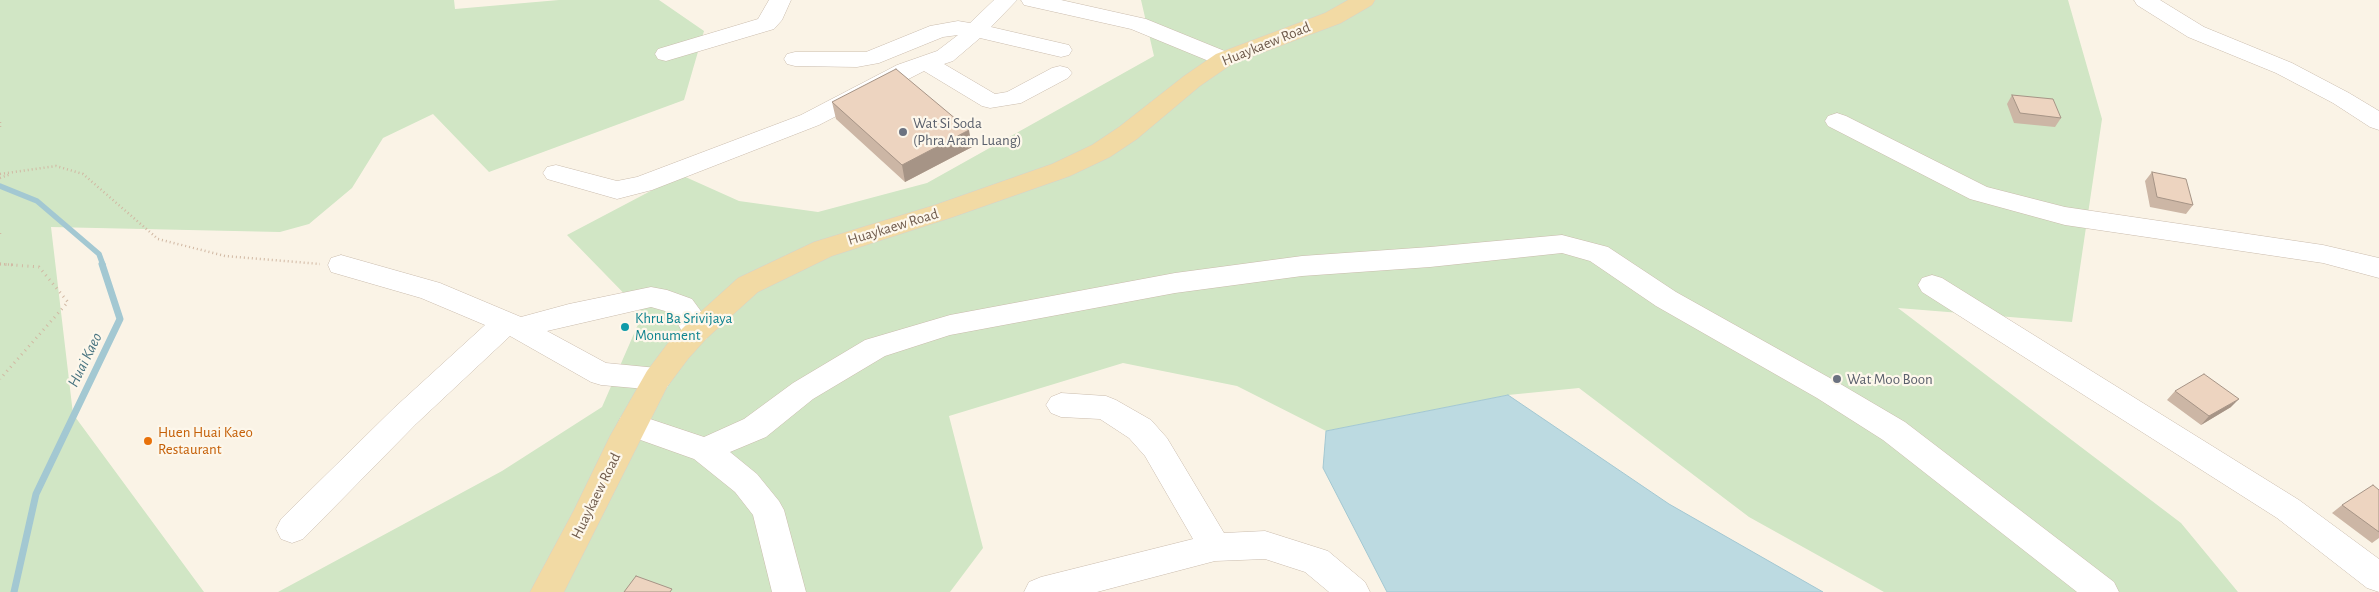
<!DOCTYPE html>
<html>
<head>
<meta charset="utf-8">
<style>
  body { margin:0 }
  canvas { display:block; background:#faf3e6 }
</style>
</head>
<body>
<canvas width="2379" height="592"></canvas>
<script>
const context = document.querySelector('canvas').getContext('2d');
context.lineJoin = 'round';
function fillPath(path, color) { context.fillStyle = color; context.fill(path, 'evenodd'); }
const shape = rows => new Path2D(rows.map(r => 'M' + r).join(''));
function trace(path, color, width, dash) { context.strokeStyle = color; context.lineWidth = width; context.lineCap = dash ? 'butt' : 'round'; context.setLineDash(dash || []); context.stroke(path); }
function write(font, color, halo, rows, align = 'center') {
  context.font = font + ' "Alegreya Sans",sans-serif'; context.lineWidth = 4.5; context.setLineDash([]); context.textBaseline = 'middle'; context.strokeStyle = halo; context.fillStyle = color; for (const [text, x, y, turn = 0] of rows) {
    context.save(); context.translate(x, y); context.rotate((+turn || 0) * Math.PI / 180); context.textAlign = isNaN(turn) ? turn : align; if (halo) context.strokeText(text, 0, 0); context.fillText(text, 0, 0); context.restore();
  }
}
const green = shape([
  [0,0,454,0,455,9,559,0,659,0,704,31,684,100,489,172,433,114,383,138,352,188,309,224,280,232,51,227,73,414,204,592,0,592],
  [1141,0,2068,0,2102,119,2072,322,1898,308,2181,523,2238,592,1884,592,1749,517,1579,388,1508,395,1326,431,1237,386,1123,363,949,416,983,548,950,592,278,592,502,471,602,407,643,313,567,235,681,175,739,201,818,212,927,183,1154,56]
]);
const water = shape([
  [1508,395,1669,504,1823,592,1387,592,1323,468,1326,431,1508,395]
]);
const streamFar1 = shape([
  [0,186,37,201,99,254,103,265]
]);
const stream = shape([
  [14,592,36,494,120,319,102,264]
]);
const pathFar1 = shape([
  [0,122,0,127],
  [0,174,56,166,83,174,158,239,225,256,320,264],
  [0,178,11,174],
  [0,233,0,237],
  [0,264,15,265]
]);
const path = shape([
  [0,264,39,267,68,302,0,379]
]);
const minor = shape([
  [769,0,791,0,782,20,774,29,666,61,658,59,655,54,658,49,758,19,769,0],
  [994,0,1017,0,991,27,1069,45,1072,50,1069,55,1061,57,980,38,953,61,944,64,995,94,1007,92,1052,68,1060,66,1068,68,1072,73,1068,78,1021,103,990,108,982,106,924,71,819,125,652,190,617,199,547,179,543,173,547,167,556,165,617,181,637,177,801,115,897,65,937,51,958,35,943,37,879,63,857,67,795,66,787,64,784,59,787,54,795,52,866,52,930,26,958,21,970,23,994,0],
  [1021,0,1061,0,1146,19,1232,54,1235,59,1232,64,1224,66,1216,64,1131,29,1024,5,1021,0],
  [2134,0,2160,0,2204,27,2292,63,2349,93,2379,111,2379,130,2370,127,2333,103,2276,73,2188,37,2137,5,2134,0],
  [1837,113,1846,116,1987,187,2065,207,2323,245,2379,258,2379,278,2323,263,2065,225,1970,199,1828,126,1825,121,1828,116,1837,113],
  [1562,235,1608,247,1676,292,1837,382,1905,422,2114,582,2119,592,2077,592,1883,440,1817,398,1656,306,1590,261,1562,253,1430,267,1302,276,1175,293,950,335,885,356,813,399,766,437,730,452,757,474,779,501,784,510,806,592,772,592,753,515,735,492,694,459,621,433,617,425,621,417,632,413,704,437,744,419,793,383,865,340,950,315,1175,273,1302,256,1430,247,1562,235],
  [341,255,440,283,521,317,569,304,651,287,667,290,692,299,703,314,710,332,706,339,696,343,686,339,672,313,651,307,547,331,606,363,657,368,667,371,672,379,667,387,657,390,601,385,591,382,510,336,416,424,303,539,292,543,281,539,276,529,281,519,394,408,485,325,421,298,331,272,328,265,331,258,341,255],
  [1932,275,1942,278,2299,500,2379,559,2379,592,2367,588,2277,518,1922,292,1918,285,1922,278,1932,275],
  [1061,393,1106,396,1116,400,1151,420,1167,438,1224,533,1265,531,1328,551,1365,582,1370,592,1329,592,1305,572,1265,559,1215,561,1097,592,1024,592,1029,582,1041,577,1193,539,1145,456,1129,438,1100,419,1061,417,1051,413,1046,405,1051,397,1061,393]
]);
const major = shape([
  [1348,0,1375,0,1372,5,1341,23,1232,64,1200,86,1137,139,1110,157,1070,176,953,217,832,256,758,292,706,339,688,359,667,387,564,592,530,592,574,510,610,436,647,371,668,343,686,325,738,278,814,242,935,205,1052,164,1092,145,1119,127,1184,76,1216,54,1325,13,1348,0]
]);
const wall = shape([
  [2012,95,2061,118,2055,127,2014,123,2007,104],
  [832,102,972,147,905,182,836,119],
  [2152,172,2193,205,2186,214,2150,207,2145,181],
  [2175,391,2231,407,2201,425,2167,400],
  [2379,490,2379,538,2372,543,2332,513,2342,505]
]);
const shadedWall = shape([
  [969,130,972,147,905,182,902,165],
  [2239,399,2231,407,2201,425,2209,416]
]);
const building = shape([
  [896,69,969,130,902,165,832,102,896,69],
  [2012,95,2053,99,2061,118,2020,113,2012,95],
  [2152,172,2186,179,2193,205,2157,197,2152,172],
  [2204,374,2239,399,2209,416,2175,391,2204,374],
  [2373,485,2379,490,2379,532,2342,505,2373,485],
  [636,576,672,589,670,592,624,592,636,576]
]);
const markers = [
  [903,132,5,"#6b7280"],
  [625,327,5,"#0f9aa8"],
  [1837,379,5,"#6b7280"],
  [148,441,5,"#e8710a"]
];
const streetNames = [
  ["Huaykaew Road",1266,44,-22],
  ["Huaykaew Road",893,227,-17],
  ["Huaykaew Road",596,496,-64]
];
const worshipNames = [
  ["Wat Si Soda",913,123],
  ["(Phra Aram Luang)",913,140],
  ["Wat Moo Boon",1847,379]
];
const cultureNames = [
  ["Khru Ba Srivijaya",635,318],
  ["Monument",635,335]
];
const foodNames = [
  ["Huen Huai Kaeo",158,432],
  ["Restaurant",158,449]
];
const waterNames = [
  ["Huai Kaeo",85,360,-64]
];
fillPath(green, '#d1e6c5');
fillPath(water, '#bcdae1');
trace(water, '#a3c8d2', 1);
trace(streamFar1, '#a3c8d2', 5.5);
trace(stream, '#a3c8d2', 7);
trace(minor, '#cabcad', 1);
trace(major, '#d7d1cd', 1);
trace(pathFar1, '#d1b8a3', 2.5, [1, 3]);
trace(path, '#d1b8a3', 3, [1, 4.5]);
fillPath(minor, '#fff');
fillPath(major, '#f2daa4');
fillPath(wall, '#ccb6a5');
fillPath(shadedWall, '#a69486');
fillPath(building, '#edd4c0');
trace(building, '#a69486', 1);
for (const [x, y, r, color] of markers) { const dot = new Path2D(); dot.arc(x, y, r, 0, 2 * Math.PI); context.fillStyle = color; context.fill(dot); trace(dot, '#fdf7eb', 2); }
write('15px', '#705c4d', '#fdf7eb', streetNames);
write('15px', '#5b616d', '#fdf7eb', worshipNames, 'left');
write('15px', '#0d838f', '#fdf7eb', cultureNames, 'left');
write('15px', '#c56008', '#fdf7eb', foodNames, 'left');
write('italic 16px', '#497481', '#fdf7eb', waterNames);
</script>
</body>
</html>
